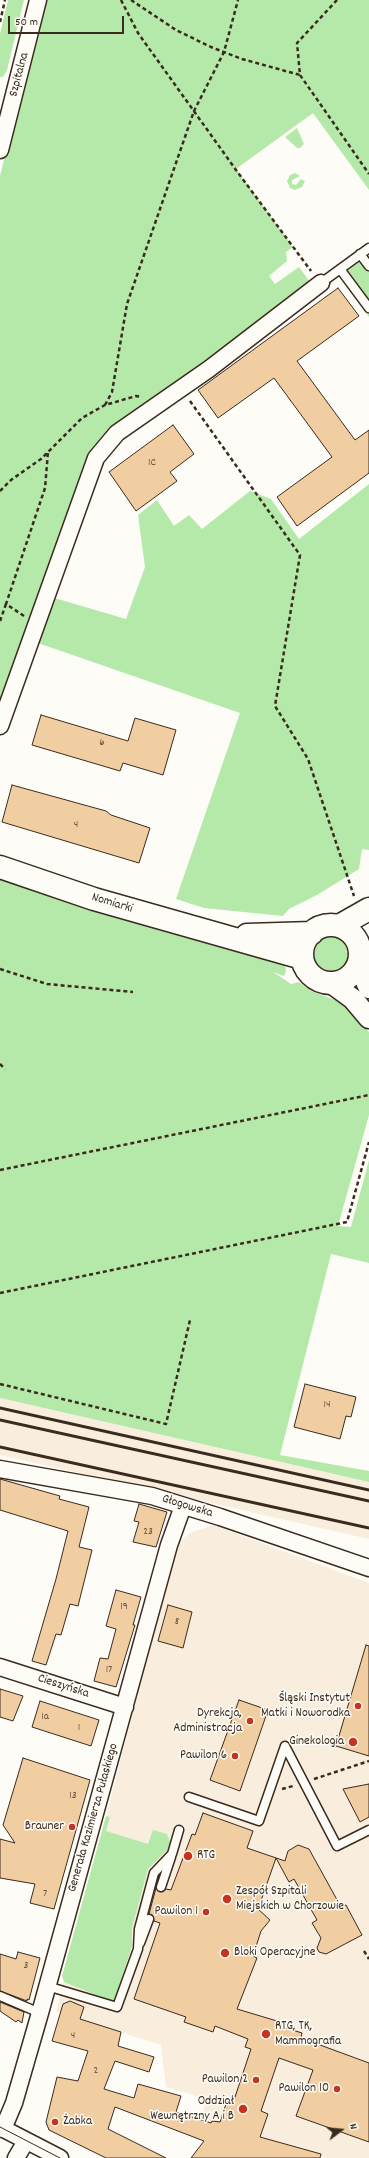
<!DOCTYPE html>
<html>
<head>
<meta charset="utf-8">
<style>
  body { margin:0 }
  #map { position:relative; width:369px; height:2158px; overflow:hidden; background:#fdfcf7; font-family:Dekko,sans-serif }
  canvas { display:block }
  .north { position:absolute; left:321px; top:2110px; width:40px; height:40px; -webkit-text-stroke:3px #fdfcf7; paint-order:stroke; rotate:74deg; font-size:11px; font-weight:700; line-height:16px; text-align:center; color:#3b2a1e }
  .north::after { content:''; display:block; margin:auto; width:14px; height:18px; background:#3b2a1e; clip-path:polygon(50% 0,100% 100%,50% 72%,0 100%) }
  .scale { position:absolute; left:8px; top:16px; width:116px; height:18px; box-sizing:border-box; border:2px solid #3b2a1e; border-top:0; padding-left:5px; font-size:12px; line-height:14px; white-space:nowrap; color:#3b2a1e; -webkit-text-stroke:3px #fdfcf7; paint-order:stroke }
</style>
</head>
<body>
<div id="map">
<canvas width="369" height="2158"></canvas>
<div class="north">N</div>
<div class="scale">50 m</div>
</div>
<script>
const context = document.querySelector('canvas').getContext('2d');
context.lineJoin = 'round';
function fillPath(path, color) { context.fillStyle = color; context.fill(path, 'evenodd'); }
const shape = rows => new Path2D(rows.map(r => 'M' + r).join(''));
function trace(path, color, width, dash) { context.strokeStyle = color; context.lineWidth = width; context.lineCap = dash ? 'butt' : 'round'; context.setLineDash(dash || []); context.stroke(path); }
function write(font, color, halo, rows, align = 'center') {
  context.font = font + ' Dekko,sans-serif'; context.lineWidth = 3; context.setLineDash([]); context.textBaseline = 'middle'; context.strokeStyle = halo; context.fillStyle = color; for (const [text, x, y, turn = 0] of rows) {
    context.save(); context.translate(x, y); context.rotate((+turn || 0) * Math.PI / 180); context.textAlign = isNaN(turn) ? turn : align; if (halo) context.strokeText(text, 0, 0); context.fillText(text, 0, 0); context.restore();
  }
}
const built = shape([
  [0,1398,369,1482,369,1539,0,1455],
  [213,1525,369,1583,369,2158,326,2158,201,2125,206,2099,166,2087,161,2045,56,2012,176,1544,190,1533]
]);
const green = shape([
  [8,0,24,0,7,70,3,77,0,77,0,34],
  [43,0,369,0,369,190,313,113,236,169,293,247,286,252,287,261,269,276,275,284,299,267,310,282,104,436,89,458,0,704,0,176],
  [297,128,304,144,300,148,297,148,285,137],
  [295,173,300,176,292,180,292,184,296,185,301,179,305,181,302,187,295,190,290,188,287,181,290,175],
  [369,255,369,317,339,276],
  [369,484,369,850,362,849,359,869,317,895,289,909,283,916,204,908,176,899,240,713,35,642,51,597,126,619,145,567,138,515,157,500,174,526,189,515,202,529,250,491,271,499,299,539],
  [0,879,284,959,286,971,284,976,273,972,291,984,299,982,311,991,341,1002,369,1032,369,1115,338,1226,351,1227,369,1160,369,1263,331,1254,280,1455,369,1471,369,1482,0,1398],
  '314 954a17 17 0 1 1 34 0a17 17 0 1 1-34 0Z',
  [106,1816,110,1817,106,1831,148,1844,153,1830,167,1834,170,1842,167,1850,148,1869,132,1928,132,1946,114,2001,111,2001,64,1982,62,1976]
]);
const building = shape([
  [338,288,359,316,297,361,355,440,369,430,369,473,297,526,277,497,332,457,274,378,218,418,198,390,338,288],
  [173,425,194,454,170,472,177,481,136,511,109,472,173,425],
  [41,715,128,741,135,718,176,730,163,775,123,763,120,771,32,745,41,715],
  [12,785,106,811,111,815,150,828,139,863,2,822,12,785],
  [305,1384,356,1397,351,1417,346,1416,340,1439,294,1427,305,1384],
  [0,1479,60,1496,59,1499,89,1507,79,1547,92,1550,78,1606,70,1604,61,1635,56,1634,46,1665,32,1661,56,1579,68,1531,0,1510,0,1479],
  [139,1504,167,1512,156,1547,133,1542,139,1522,134,1521,139,1504],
  [116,1590,141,1597,133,1625,135,1625,116,1687,94,1681,100,1658,108,1659,116,1629,106,1626,116,1590],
  [168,1605,192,1612,183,1648,158,1641,168,1605],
  [366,1645,369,1646,369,1756,336,1746,366,1645],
  [0,1689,23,1696,13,1721,0,1717,0,1689],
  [239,1700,268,1710,240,1791,210,1780,239,1700],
  [40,1701,99,1720,91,1746,32,1727,40,1701],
  [23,1758,90,1780,54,1909,30,1903,35,1884,0,1878,0,1839,15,1843,3,1825,23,1758],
  [369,1784,369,1817,360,1822,343,1789,369,1784],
  [203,1813,253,1831,247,1848,285,1861,288,1851,298,1845,309,1849,341,1907,346,1905,362,1935,326,1954,319,1952,317,1948,321,1938,312,1923,317,1920,294,1879,289,1882,276,1858,258,1909,270,1920,261,1931,253,1956,257,1958,237,2009,287,2024,286,2028,302,2033,301,2038,369,2063,369,2142,296,2116,313,2070,279,2058,261,2111,268,2114,260,2137,321,2154,320,2158,191,2158,204,2141,115,2107,108,2129,166,2158,106,2158,49,2130,46,2122,57,2077,78,2081,88,2051,52,2041,63,2004,70,2001,84,2007,80,2019,121,2032,118,2046,154,2057,149,2072,115,2061,104,2089,134,2098,138,2084,181,2096,176,2112,211,2123,212,2121,220,2122,228,2098,234,2100,251,2049,245,2047,248,2039,215,2026,213,2032,184,2022,186,2017,134,1999,160,1923,154,1921,153,1916,149,1914,156,1888,160,1892,166,1889,171,1890,192,1834,195,1835,203,1813],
  [18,1952,40,1958,29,2000,27,1999,27,2001,0,1991,0,1954,16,1959,18,1952],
  [0,2002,24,2012,22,2023,18,2020,16,2022,0,2011,0,2002]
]);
const path = shape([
  [121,0,138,33,236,170,311,271],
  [131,0,176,30,211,47,242,59,300,75],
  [337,0,297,43,300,75,369,174],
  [0,22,5,0],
  [190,401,300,555,275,706,308,759,354,896],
  [105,405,112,392,127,304,194,111,224,52,238,0],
  [0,491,11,480,41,459,82,418,105,405,136,396,142,397],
  [24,616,6,604,45,488,48,452],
  [0,621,6,604],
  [0,969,47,984,133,992],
  [0,1064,5,1069],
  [0,1170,369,1095],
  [0,1293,347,1222,369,1142],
  [0,1384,166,1424,190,1320],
  [314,1779,369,1761],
  [282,1789,293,1786],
  [364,1951,369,1959]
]);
const service = shape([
  [360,254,369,266],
  [340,269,369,308],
  [321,283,369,248],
  [189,1797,259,1821,285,1746,337,1846,369,1830],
  [161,1887,171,1857],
  [140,1943,149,1919],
  [47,1986,117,2007,138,1949,139,1929,154,1873,172,1854,179,1830],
  [0,1996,40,2013]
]);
const minor = shape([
  [0,150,38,0],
  [0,726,96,458,117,433,209,369,321,283],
  [0,1469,152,1496,220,1517,369,1568],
  [0,1667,125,1707],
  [0,2127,60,2158],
  [3,2129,14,2103,40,2013,169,1545,183,1506],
  [16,2158,26,2141]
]);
const tertiary = shape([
  [358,965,369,988],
  [331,983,353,999,369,1018]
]);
const primary = shape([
  [0,867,94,899,302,958],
  '302 954a29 29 0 1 1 58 0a29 29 0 1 1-58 0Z',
  [339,926,369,909],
  [247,935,312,933]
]);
const tram = shape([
  [0,2127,60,2158]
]);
const rail = shape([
  [0,1408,369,1490],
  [0,1420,369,1501],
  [0,1447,369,1528]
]);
const markers = [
  [358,1706,4,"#c8321e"],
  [250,1721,4,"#c8321e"],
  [353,1742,5,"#c8321e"],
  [235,1756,4,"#c8321e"],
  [72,1827,4,"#c8321e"],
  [188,1856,5,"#c8321e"],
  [227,1899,5,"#c8321e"],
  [206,1912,4,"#c8321e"],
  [225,1953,5,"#c8321e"],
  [266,2034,5,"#c8321e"],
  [256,2080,4,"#c8321e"],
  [337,2089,4,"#c8321e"],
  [243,2109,5,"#c8321e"],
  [55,2122,4,"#c8321e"]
];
const numberNames = [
  ["1C",152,463],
  ["6",102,743],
  ["4",76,825],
  ["14",327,1405],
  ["23",148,1532],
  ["19",124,1607],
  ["8",177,1622],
  ["17",109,1670],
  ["1a",45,1717],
  ["1",79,1728],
  ["13",73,1796],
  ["7",45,1894],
  ["3",26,1966],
  ["4",73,2036],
  ["2",96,2071]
];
const streetNames = [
  ["Szpitalna",20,75,-75],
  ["Nomiarki",112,904,17],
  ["Głogowska",187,1507,17],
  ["Cieszyńska",63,1687,18],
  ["Generała Kazimierza Pułaskiego",94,1818,-74]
];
const poiNames = [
  ["Śląski Instytut",350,1699],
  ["Matki i Noworodka",350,1714],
  ["Dyrekcja,",242,1714],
  ["Administracja",242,1729],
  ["Ginekologia",344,1742],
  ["Pawilon 6",227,1756],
  ["Brauner",64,1827],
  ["RTG",197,1856,"left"],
  ["Zespół Szpitali",236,1892,"left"],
  ["Miejskich w Chorzowie",236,1907,"left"],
  ["Pawilon 1",198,1912],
  ["Bloki Operacyjne",234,1953,"left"],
  ["RTG, TK,",275,2027,"left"],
  ["Mammografia",275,2042,"left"],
  ["Pawilon 2",248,2080],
  ["Pawilon 10",329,2089],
  ["Oddział",234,2102],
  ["Wewnętrzny A i B",234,2117],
  ["Żabka",63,2122,"left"]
];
fillPath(built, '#f9eede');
fillPath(green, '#b5e9aa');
fillPath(building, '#f1cea2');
trace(building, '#3b2a1e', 1);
trace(service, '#3b2a1e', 11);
trace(minor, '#3b2a1e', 19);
trace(tertiary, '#3b2a1e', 23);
trace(primary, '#3b2a1e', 25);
trace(path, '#3b2a1e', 2.5, [4, 3]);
trace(service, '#fdfcf7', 8);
trace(minor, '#fdfcf7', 16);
trace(tertiary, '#fdfcf7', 20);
trace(primary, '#fdfcf7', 22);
trace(tram, '#3b2a1e', 1);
trace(rail, '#3b2a1e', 3);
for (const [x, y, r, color] of markers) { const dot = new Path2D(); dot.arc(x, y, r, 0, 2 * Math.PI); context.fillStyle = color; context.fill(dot); trace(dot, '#fdfcf7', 1.5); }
write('11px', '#68533f', null, numberNames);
write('13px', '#3b2a1e', '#fdfcf7', streetNames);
write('13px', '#3b2a1e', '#fdfcf7', poiNames, 'right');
</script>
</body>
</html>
